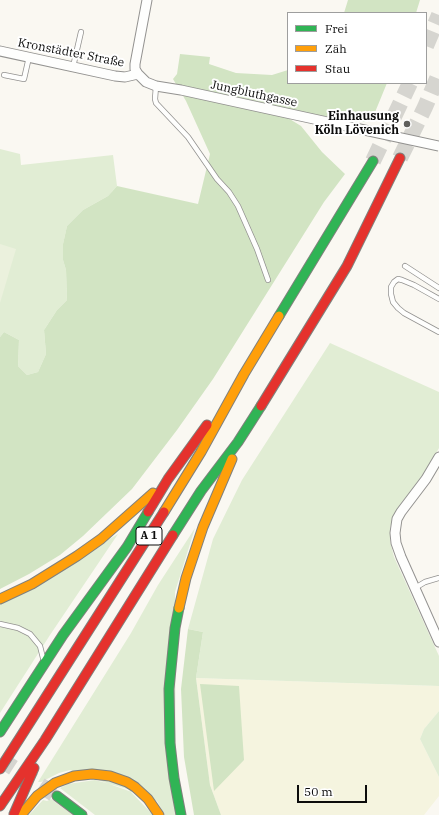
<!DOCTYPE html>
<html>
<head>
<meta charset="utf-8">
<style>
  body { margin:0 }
  #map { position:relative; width:439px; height:815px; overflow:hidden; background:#faf8f2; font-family:"IBM Plex Serif",serif }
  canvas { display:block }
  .legend { position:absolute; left:287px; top:12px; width:140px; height:72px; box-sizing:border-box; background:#fff; border:1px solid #9e9e9e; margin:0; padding:5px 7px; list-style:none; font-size:12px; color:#0c0c0c }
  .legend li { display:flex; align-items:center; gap:8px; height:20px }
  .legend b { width:20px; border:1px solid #9e9e9e }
  .scale { position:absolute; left:297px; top:785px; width:70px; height:18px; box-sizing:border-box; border:2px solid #0c0c0c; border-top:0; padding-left:5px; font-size:12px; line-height:14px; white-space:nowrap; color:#0c0c0c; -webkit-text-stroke:3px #fff; paint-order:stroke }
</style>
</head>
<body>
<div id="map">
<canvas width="439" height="815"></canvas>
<ul class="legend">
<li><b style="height:5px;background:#30b455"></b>Frei</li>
<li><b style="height:5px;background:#ff9f0a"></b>Zäh</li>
<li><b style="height:5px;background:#e5322d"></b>Stau</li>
</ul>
<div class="scale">50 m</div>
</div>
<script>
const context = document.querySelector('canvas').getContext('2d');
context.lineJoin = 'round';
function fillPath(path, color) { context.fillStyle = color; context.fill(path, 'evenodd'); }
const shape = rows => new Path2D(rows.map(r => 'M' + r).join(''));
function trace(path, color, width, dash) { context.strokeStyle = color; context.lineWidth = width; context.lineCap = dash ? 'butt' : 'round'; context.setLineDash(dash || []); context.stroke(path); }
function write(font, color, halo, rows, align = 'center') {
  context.font = font + ' "IBM Plex Serif",serif'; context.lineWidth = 4; context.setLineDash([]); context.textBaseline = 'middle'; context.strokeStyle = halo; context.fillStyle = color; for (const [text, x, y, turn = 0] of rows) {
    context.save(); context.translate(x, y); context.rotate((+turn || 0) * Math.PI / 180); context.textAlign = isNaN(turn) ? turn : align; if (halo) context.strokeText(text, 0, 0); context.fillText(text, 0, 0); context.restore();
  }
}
const farmland = shape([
  [196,678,439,686,439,711,424,729,420,739,439,777,439,796,424,815,221,815,210,785]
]);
const green = shape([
  [0,149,20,154,21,165,113,155,117,186,108,196,83,210,67,226,63,244,63,260,66,270,67,300,57,310,44,330,46,354,38,372,27,375,18,366,19,340,4,332,0,337],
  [330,343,439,392,439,448,425,472,402,502,393,516,390,528,390,541,394,557,439,656,439,686,196,678,203,632,188,629,213,539,242,480],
  [195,528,175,592,176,815,165,815,157,801,70,770,59,773,41,782,38,782,131,633,158,585],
  [118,534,50,635,0,713,0,604],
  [439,711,439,777,420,739,424,729],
  [95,780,128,789,153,815,95,815,60,788,68,784],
  [51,799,73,815,29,815,43,800,47,801]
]);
const forest = shape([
  [348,0,420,0,416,13,344,13],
  [180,54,210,57,209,64,236,73,272,75,288,70,288,83,387,83,371,122,355,122,291,110,288,118,301,126,322,152,345,174,324,202,213,379,177,430,132,489,83,536,60,555,29,574,0,589,0,337,4,332,19,340,18,366,27,375,38,372,46,354,44,330,57,310,67,300,66,270,63,260,63,244,67,226,83,210,108,196,117,186,198,204,210,154,186,101,173,79,177,74],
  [188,629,203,632,196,678,210,785,221,815,194,815,184,757,181,689],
  [200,684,239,686,244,760,214,791]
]);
const pitch = shape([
  [0,244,16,249,0,303]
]);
const highwayTunnel = shape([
  [426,46,439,15],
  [400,158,425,107,439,74],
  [373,161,410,83],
  [0,759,57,796]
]);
const lane = shape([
  [73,67,81,32],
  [4,75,24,79,29,57],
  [156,86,155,99,156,103,188,137,217,179,229,192,238,206,257,249,268,280],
  [405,266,439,288],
  [439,299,414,285,402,280,398,279,394,282,391,287,391,294,393,302,398,308,404,313,439,332],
  [415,588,425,582,439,578],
  [0,624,18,628,30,634,40,646,43,658]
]);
const street = shape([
  [147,0,135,64,135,69,138,74,146,82,156,86,181,90,355,128],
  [0,51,115,76,125,77,138,74],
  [439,457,426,479,401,512,397,519,395,533,396,543,401,557,439,642]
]);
const fast = shape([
  [279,316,373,161],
  [173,535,201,491,238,442,261,406],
  [179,608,175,628,169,689,170,743,174,778,181,815],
  [0,732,63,635,127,547,148,512],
  [57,796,82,815]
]);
const slow = shape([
  [164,512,201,452,244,374,279,316],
  [0,599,32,584,77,556,101,539,153,493],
  [179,608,186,578,203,527,232,459],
  [21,815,37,796,55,783,74,776,92,774,110,776,127,782,135,787,148,799,159,815]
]);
const jam = shape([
  [261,406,347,266,400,158],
  [148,512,168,479,207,425],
  [0,769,164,512],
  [0,806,45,740,173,535],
  [14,814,34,768]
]);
const streetBridge = shape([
  [355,128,439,146]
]);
const markers = [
  [407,124,4,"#5f5f5c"]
];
const shields = [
  [149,536,26]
];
const shieldNames = [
  ["A 1",149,536]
];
const streetNames = [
  ["Kronstädter Straße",71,53,11],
  ["Jungbluthgasse",254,94,12]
];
const poiNames = [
  ["Einhausung",399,117],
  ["Köln Lövenich",399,131]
];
fillPath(farmland, '#f5f4df');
fillPath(green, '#e1edd4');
fillPath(forest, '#d2e4c3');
fillPath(pitch, '#ebf1dd');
trace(highwayTunnel, '#d6d5d0', 16, [16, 8]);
trace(lane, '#939290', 6);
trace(street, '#939290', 11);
trace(fast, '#80807d', 11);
trace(slow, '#80807d', 11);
trace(jam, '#80807d', 11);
trace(lane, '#fefefd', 4.5);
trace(street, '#fefefd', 9);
trace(fast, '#30b455', 9);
trace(slow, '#ff9f0a', 9);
trace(jam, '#e5322d', 9);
trace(streetBridge, '#939290', 11, []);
trace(streetBridge, '#fefefd', 9);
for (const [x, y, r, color] of markers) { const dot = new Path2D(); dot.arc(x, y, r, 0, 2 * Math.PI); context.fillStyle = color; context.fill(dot); trace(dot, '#fff', 1.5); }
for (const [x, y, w] of shields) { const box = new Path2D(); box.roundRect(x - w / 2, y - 9, w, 18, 3); context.fillStyle = '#fff'; context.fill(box); trace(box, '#0c0c0c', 1); }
write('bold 11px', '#0c0c0c', null, shieldNames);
write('12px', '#0c0c0c', '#fff', streetNames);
write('bold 12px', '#0c0c0c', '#fff', poiNames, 'right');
</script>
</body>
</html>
